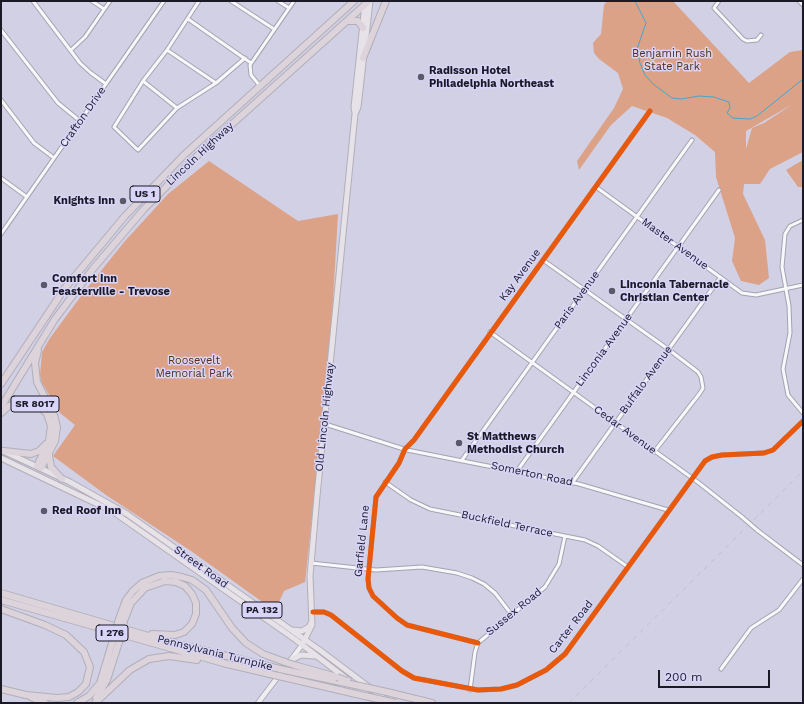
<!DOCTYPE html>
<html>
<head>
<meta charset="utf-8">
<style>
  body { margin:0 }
  #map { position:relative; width:804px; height:704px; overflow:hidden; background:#d2d0e4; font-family:"Work Sans",sans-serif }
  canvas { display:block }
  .frame { position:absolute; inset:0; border:2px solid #1b1926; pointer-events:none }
  .scale { position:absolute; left:658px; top:670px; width:112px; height:18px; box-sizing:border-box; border:2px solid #1b1926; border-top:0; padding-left:5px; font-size:12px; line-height:14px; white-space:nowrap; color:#1b1926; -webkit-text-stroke:3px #d8d5f9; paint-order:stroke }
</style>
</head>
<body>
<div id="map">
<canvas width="804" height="704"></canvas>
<div class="frame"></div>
<div class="scale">200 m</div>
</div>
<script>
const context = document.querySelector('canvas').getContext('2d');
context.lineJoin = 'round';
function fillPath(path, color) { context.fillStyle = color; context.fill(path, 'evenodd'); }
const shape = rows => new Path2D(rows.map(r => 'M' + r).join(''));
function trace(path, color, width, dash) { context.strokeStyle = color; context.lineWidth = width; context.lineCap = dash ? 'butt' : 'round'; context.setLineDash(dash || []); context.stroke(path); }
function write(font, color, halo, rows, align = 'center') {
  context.font = font + ' "Work Sans",sans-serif'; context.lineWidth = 3; context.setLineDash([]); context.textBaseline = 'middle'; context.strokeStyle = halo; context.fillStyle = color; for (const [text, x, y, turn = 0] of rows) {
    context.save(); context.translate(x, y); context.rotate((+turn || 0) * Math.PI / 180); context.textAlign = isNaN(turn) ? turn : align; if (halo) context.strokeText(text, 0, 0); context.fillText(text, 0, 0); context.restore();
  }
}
const green = shape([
  [607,1,673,1,749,83,790,52,803,50,803,152,770,169,760,184,744,184,743,194,765,240,769,278,759,285,741,281,732,261,735,238,716,177,715,152,695,135,667,118,632,106,611,125,579,170,577,161,614,108,623,89,618,73,599,59,594,53,593,43,601,34,604,5],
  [793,104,764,123,752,128,746,149,746,131],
  [803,160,803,187,798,187,786,170],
  [209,161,298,221,338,214,330,352,305,582,284,591,275,611,191,551,106,495,53,456,75,425,60,413,42,383,40,375,42,352,50,338,84,292,125,241,168,194]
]);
const stream = shape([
  [635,1,646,23,637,49,640,63,645,75,653,84,672,98,681,99,699,96,714,97,729,102,730,108,727,113,733,118,750,119,757,116,803,79]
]);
const street = shape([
  [33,1,80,63,91,73,106,84],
  [92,1,104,9],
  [231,1,274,29],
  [278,1,289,8],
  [719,1,714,8,743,39,747,41,757,40,761,35],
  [799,1,803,5],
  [188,19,251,63],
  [1,30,58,103,80,121],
  [71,50,85,37,110,1],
  [167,50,216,83],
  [143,81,177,108,216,83,245,58],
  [260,86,251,75,250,65,294,1],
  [1,100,34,143,54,158],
  [177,108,138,150,114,127,143,81,167,50,199,1],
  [1,178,27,197],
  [596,187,742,293,756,295,803,285],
  [803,220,790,226,785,234,782,267,789,306,790,333,783,369,788,395,803,413],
  [1,234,164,1],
  [543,260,668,349,698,372,701,377,703,388,700,393,654,452],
  [490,332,699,483,742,517],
  [325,424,407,450,579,484,668,510],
  [462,460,692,140],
  [517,471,719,190],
  [385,482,411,500,430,509,585,540,598,546,628,567],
  [572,483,720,278],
  [757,530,803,565],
  [311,563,376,570,422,567,457,573,472,578,484,584,495,593,512,615],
  [313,612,324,612,331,615,402,671,414,678,478,690,501,689,517,685,546,670,565,654,705,461,712,457,722,455,764,453,773,450,803,421],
  [478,643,407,625,397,618,373,596,369,588,368,579,376,497,399,463,405,449,414,440,650,111],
  [721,669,751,628,779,610,803,579],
  [470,690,475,652,478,643,545,587,559,564,565,536]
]);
const secondary = shape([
  [258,703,302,645]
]);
const primary = shape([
  [355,113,354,107,365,4],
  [1,450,70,482,127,514,321,651,386,700],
  [1,458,112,511,296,640,348,680],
  [292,630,302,631,309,627,311,623],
  [302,645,312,625,310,576,317,496,355,114,358,107,370,1],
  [291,660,301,655,315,656],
  [356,686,378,703]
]);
const highway = shape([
  [347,21,358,21,363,28],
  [363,58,386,1],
  [38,350,35,363,37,382,54,415,57,427,55,441,41,468],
  [1,384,65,288,125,216,184,155,354,1],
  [1,407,55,319,92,270,144,209,201,152,369,1],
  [1,413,9,406,26,402,38,405,47,414,51,426,49,441,37,466],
  [4,451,31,454,39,451,46,444],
  [49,455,51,467,62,479],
  [1,593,169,642,280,669],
  [1,600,223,663,274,675],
  [1,609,45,625,66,635,84,652,90,667,86,684,78,692,69,697,57,698,26,695,1,689],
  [119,619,126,600,133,591,142,583,159,576,171,575,182,577,192,580,206,590,232,628,246,643,263,654,285,662],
  [124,621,131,603,145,588,165,581,176,582,185,586,192,594,196,603,196,614,192,624,184,632,175,635,152,634],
  [294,665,337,677],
  [289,671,341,682],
  [283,677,356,694],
  [387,692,432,703],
  [31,697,45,703],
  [96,698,107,680,119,642],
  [77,703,89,696,100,683,113,640],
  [95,703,130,670,149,659,169,656,197,660]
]);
const rail = shape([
  [569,703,803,471]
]);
const streetBridge = shape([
  [742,517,757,530]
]);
const highwayBridge = shape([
  [113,640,119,619],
  [119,642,124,621],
  [285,662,294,665],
  [280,669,289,671],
  [274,675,283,677],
  [337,677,347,681],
  [341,682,387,692],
  [356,694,396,703]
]);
const cycleway = shape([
  [313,612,324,612,331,615,402,671,414,678,478,690,501,689,517,685,546,670,565,654,705,461,712,457,722,455,764,453,773,450,803,421],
  [478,643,407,625,397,618,373,596,369,588,368,579,376,497,399,463,405,449,414,440,650,111]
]);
const markers = [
  [421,77,4,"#5b5968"],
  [123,201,4,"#5b5968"],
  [44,285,4,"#5b5968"],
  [612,291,4,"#5b5968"],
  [459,443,4,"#5b5968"],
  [44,511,4,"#5b5968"]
];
const shields = [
  [145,194,30],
  [35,404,48],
  [262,610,40],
  [112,633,32]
];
const shieldNames = [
  ["US 1",145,194],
  ["SR 8017",35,404],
  ["PA 132",262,610],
  ["I 276",112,633]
];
const parkNames = [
  ["Benjamin Rush",672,54],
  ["State Park",672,67],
  ["Roosevelt",194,361],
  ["Memorial Park",194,374]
];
const poiNames = [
  ["Radisson Hotel",429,71],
  ["Philadelphia Northeast",429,84],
  ["Knights Inn",115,201,"right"],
  ["Comfort Inn",52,279],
  ["Feasterville - Trevose",52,292],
  ["Linconia Tabernacle",620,285],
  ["Christian Center",620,298],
  ["St Matthews",467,437],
  ["Methodist Church",467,450],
  ["Red Roof Inn",52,511]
];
const streetNames = [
  ["Crafton Drive",83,117,-55],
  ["Lincoln Highway",200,154,-43],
  ["Master Avenue",675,244,36],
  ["Kay Avenue",520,275,-54],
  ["Paris Avenue",577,300,-54],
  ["Linconia Avenue",604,350,-54],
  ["Buffalo Avenue",646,380,-54],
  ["Old Lincoln Highway",325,417,-84],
  ["Cedar Avenue",625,430,36],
  ["Somerton Road",532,474,12],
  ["Buckfield Terrace",507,524,12],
  ["Garfield Lane",362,541,-84],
  ["Street Road",201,567,36],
  ["Sussex Road",514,612,-39],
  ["Carter Road",571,627,-52],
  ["Pennsylvania Turnpike",215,653,14]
];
fillPath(green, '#dba288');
trace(stream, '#49a5cb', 1);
trace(street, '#a3a2b1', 5);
trace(secondary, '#a3a2b1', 6);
trace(primary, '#b1afba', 7);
trace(highway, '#b1afba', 8);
trace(street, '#f8f8fb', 3);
trace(secondary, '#f0edf1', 4.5);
trace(primary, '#e7e2e7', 5);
trace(highway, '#dcd3db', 6);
trace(rail, '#c0c0c5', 1, [5, 5]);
trace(streetBridge, '#a3a2b1', 5, []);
trace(highwayBridge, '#b1afba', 8, []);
trace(streetBridge, '#f8f8fb', 3);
trace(highwayBridge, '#dcd3db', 6);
trace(cycleway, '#e8590c', 5);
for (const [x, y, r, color] of markers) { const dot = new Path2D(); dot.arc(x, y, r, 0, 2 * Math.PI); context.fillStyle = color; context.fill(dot); trace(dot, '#d8d5f9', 1.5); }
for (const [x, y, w] of shields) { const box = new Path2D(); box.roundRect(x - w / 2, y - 8, w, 16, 3); context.fillStyle = '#d8d5f9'; context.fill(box); trace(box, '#1b1926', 1); }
write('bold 10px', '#1b1926', null, shieldNames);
write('11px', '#572d13', '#d8d5f9', parkNames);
write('bold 11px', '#1b1926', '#d8d5f9', poiNames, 'left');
write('11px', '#1b1926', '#d8d5f9', streetNames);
</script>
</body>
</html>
